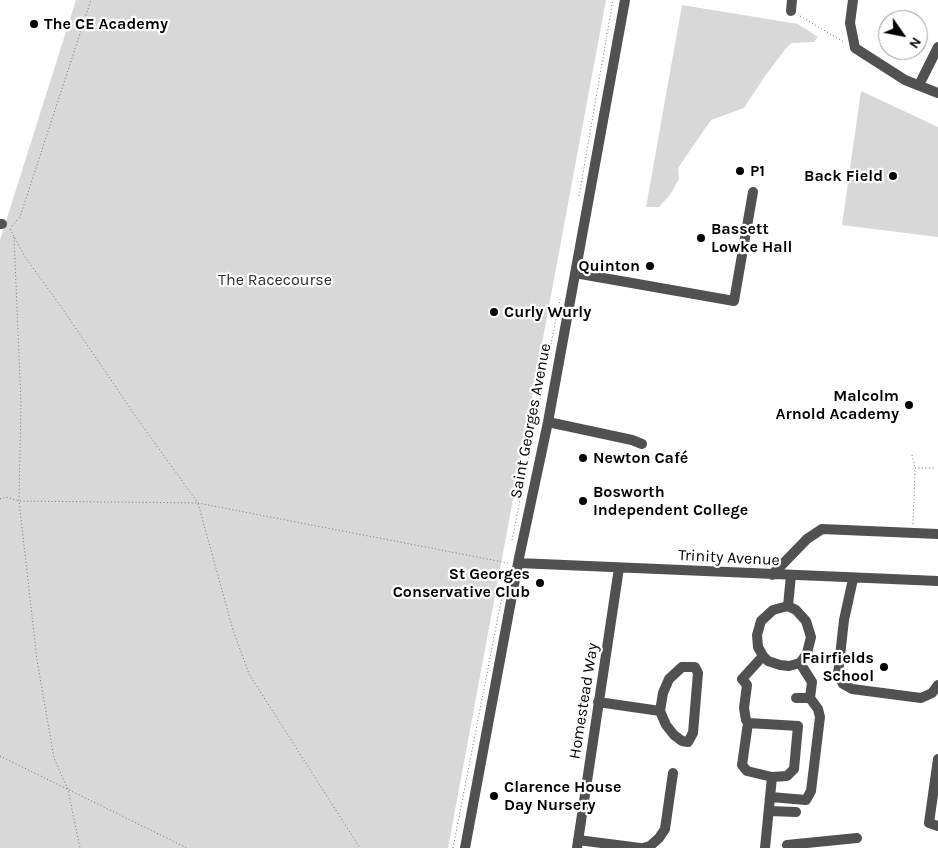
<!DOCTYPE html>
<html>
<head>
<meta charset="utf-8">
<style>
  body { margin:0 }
  #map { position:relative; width:938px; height:848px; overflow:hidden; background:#fff; font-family:Karla,sans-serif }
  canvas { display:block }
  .north { position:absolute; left:878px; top:10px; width:50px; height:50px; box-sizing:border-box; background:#fff; border:1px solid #999; border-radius:50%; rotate:123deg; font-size:14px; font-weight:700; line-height:20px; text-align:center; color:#000 }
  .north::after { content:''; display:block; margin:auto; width:18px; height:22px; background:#000; clip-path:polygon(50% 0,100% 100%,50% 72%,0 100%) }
</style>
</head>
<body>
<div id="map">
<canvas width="938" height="848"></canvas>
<div class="north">N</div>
</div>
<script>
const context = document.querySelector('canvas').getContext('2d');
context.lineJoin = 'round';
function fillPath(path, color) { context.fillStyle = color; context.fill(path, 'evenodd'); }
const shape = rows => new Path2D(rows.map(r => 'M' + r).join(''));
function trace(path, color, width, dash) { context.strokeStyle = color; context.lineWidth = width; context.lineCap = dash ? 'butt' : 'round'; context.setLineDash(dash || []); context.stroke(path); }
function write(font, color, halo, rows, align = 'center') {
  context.font = font + ' Karla,sans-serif'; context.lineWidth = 4.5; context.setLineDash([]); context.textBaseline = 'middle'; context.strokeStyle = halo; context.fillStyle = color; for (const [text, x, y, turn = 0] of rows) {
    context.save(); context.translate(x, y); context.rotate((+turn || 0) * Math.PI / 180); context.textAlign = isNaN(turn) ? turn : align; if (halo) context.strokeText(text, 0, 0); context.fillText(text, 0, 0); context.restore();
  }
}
const green = shape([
  [76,0,606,0,448,848,0,848,0,240],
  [682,5,798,24,818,37,814,42,792,43,787,47,765,76,744,108,711,120,678,168,679,179,670,195,659,207,646,207],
  [861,91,938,127,938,237,842,225]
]);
const path = shape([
  [800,16,844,42],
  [579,196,613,0],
  [12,226,20,217,91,0],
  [10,229,25,257,62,308,141,424,198,503,508,563],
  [14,237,21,403,19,501,37,660,54,758,68,790,80,848],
  [912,455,915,468],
  [0,499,6,497,19,501,198,503,233,630,249,674,360,848],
  [913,524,915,468,935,468],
  [512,540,560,299],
  [0,756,187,848],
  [453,848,504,586]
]);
const minor = shape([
  [853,0,850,23,855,48,905,80,938,93],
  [791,11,792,0],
  [919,85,938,47],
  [0,224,2,224],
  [575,273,734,301,753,192],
  [548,422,632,440,642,444],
  [518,563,938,581],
  [772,575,807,539,822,529,938,534],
  [853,579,844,620,838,674,843,684,852,689,921,698,932,693,938,685],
  [788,606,773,610,761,621,757,635,758,647,763,656,768,661,780,665,789,666,800,663,807,653,811,637,806,621,796,610,788,606,791,575],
  [796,698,810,698],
  [598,702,660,711,663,693,669,679,682,667,695,667,698,673,693,733,688,742,682,741,674,735,666,725,660,711],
  [748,723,798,726,794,769,787,776,772,777,747,771,742,765,748,723],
  [748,723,746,720,744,708,747,685,742,679,763,656],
  [938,759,929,823,938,826],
  [771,797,806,800,811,791,820,717,818,709,810,698,812,682,800,663],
  [770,811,796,812],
  [578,840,640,848],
  [787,845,857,838],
  [465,848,519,558,548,422,625,0],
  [577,848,619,568],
  [643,848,650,846,659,838,665,829,673,773],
  [765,848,772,777]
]);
const markers = [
  [34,24,5,"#000"],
  [740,171,5,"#000"],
  [893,176,5,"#000"],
  [701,238,5,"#000"],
  [650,266,5,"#000"],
  [494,312,5,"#000"],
  [909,405,5,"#000"],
  [583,458,5,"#000"],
  [583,501,5,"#000"],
  [540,583,5,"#000"],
  [884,667,5,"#000"],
  [494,796,5,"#000"]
];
const poiNames = [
  ["The CE Academy",44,24],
  ["P1",750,171],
  ["Back Field",883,176,"right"],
  ["Bassett",711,229],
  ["Lowke Hall",711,247],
  ["Quinton",640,266,"right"],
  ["Curly Wurly",504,312],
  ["Malcolm",899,396,"right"],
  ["Arnold Academy",899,414,"right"],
  ["Newton Café",593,458],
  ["Bosworth",593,492],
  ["Independent College",593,510],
  ["St Georges",530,574,"right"],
  ["Conservative Club",530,592,"right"],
  ["Fairfields",874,658,"right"],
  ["School",874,676,"right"],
  ["Clarence House",504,787],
  ["Day Nursery",504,805]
];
const parkNames = [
  ["The Racecourse",275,280]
];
const streetNames = [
  ["Saint Georges Avenue",531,421,-79],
  ["Trinity Avenue",729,558,3],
  ["Homestead Way",584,701,-81]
];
fillPath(green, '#d8d8d8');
trace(path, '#737373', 1, [1, 2.5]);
trace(minor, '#515151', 10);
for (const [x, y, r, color] of markers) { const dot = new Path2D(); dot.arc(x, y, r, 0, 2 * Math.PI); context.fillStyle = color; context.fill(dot); trace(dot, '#fff', 2); }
write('bold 16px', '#000', '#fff', poiNames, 'left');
write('16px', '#2f2f2f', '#fff', parkNames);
write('16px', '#000', '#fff', streetNames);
</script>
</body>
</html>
